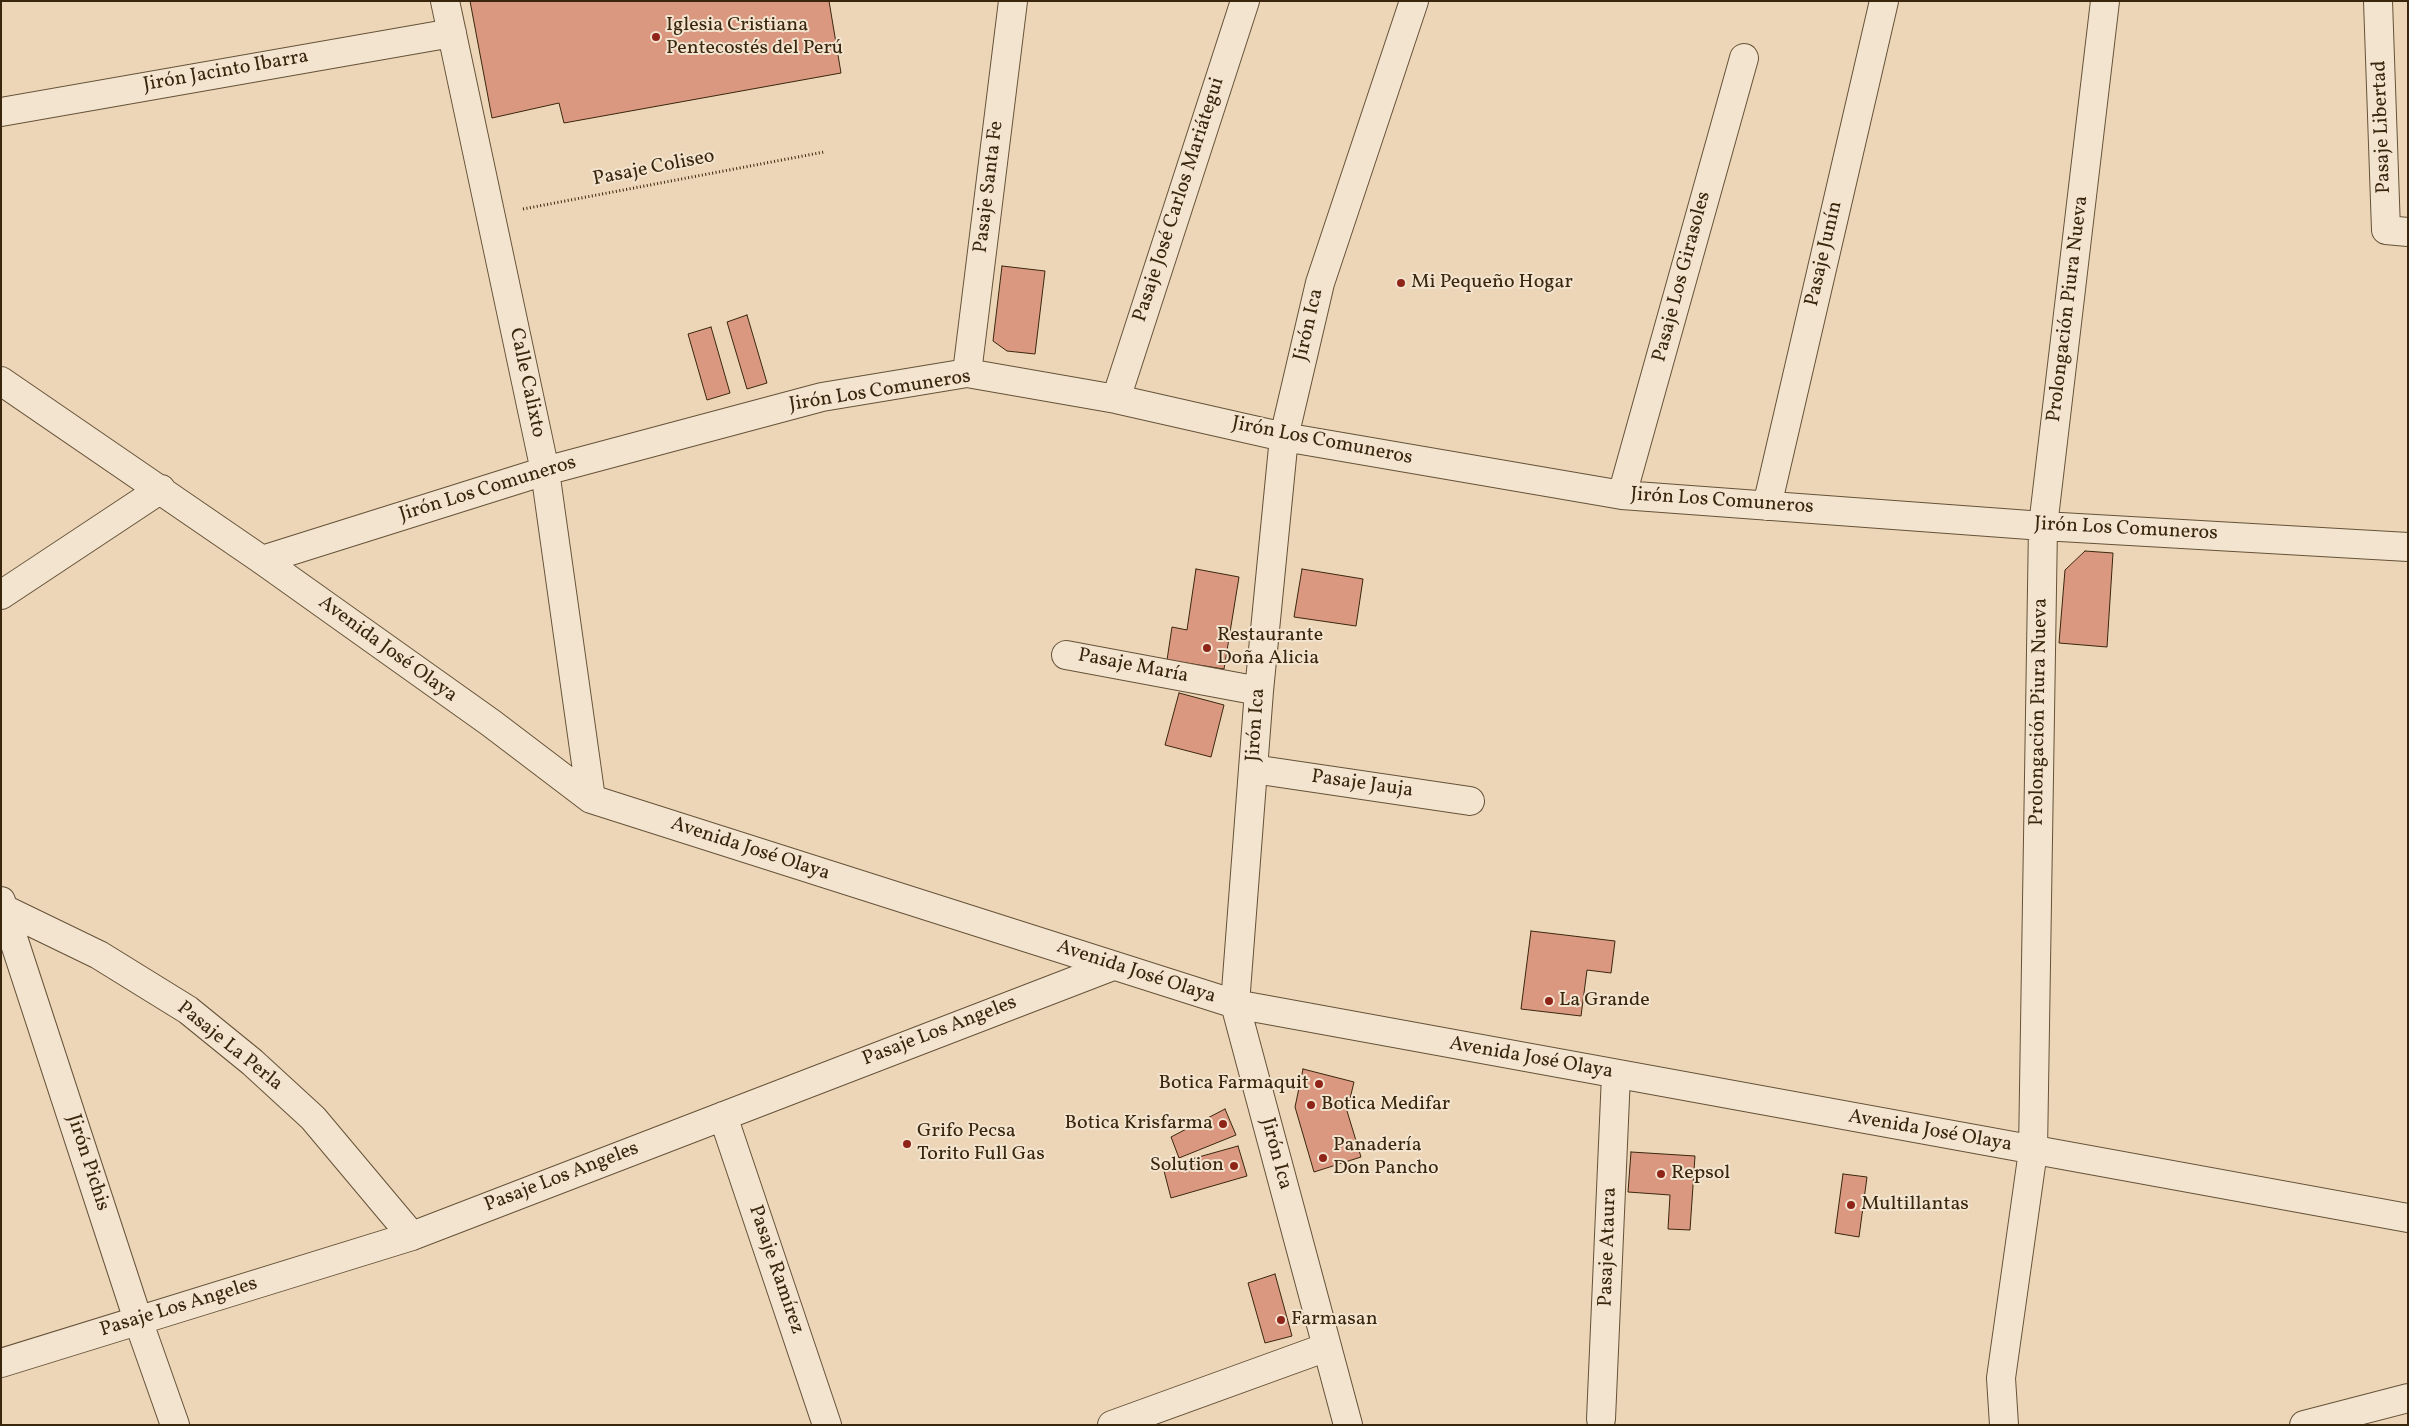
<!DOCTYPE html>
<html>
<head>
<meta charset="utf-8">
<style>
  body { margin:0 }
  #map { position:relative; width:2409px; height:1426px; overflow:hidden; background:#ecd6b7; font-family:Vollkorn,serif }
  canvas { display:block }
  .frame { position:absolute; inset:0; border:2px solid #39260d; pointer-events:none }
</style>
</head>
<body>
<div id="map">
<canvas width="2409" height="1426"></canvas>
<div class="frame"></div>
</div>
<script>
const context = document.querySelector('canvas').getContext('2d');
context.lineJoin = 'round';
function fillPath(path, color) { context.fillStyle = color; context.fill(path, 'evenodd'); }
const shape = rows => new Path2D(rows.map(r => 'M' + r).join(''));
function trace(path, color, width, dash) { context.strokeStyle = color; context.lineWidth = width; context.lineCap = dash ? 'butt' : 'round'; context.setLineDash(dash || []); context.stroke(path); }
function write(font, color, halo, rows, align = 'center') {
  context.font = font + ' Vollkorn,serif'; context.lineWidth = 4; context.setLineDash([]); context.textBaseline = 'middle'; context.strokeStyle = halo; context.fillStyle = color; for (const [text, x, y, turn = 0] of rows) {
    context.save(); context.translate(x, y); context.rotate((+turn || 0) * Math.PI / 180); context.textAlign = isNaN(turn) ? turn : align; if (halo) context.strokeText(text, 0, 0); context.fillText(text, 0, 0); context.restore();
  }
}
const building = shape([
  [470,1,829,1,841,73,564,123,559,103,492,118,470,1],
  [1002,266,1045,271,1035,354,1007,351,993,341,1002,266],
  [747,315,767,383,747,389,727,322,747,315],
  [711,327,730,393,707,400,688,334,711,327],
  [2085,551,2113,553,2107,647,2059,643,2065,570,2085,551],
  [1196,569,1239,577,1224,669,1167,660,1172,627,1187,630,1196,569],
  [1302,569,1363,579,1356,626,1294,617,1302,569],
  [1179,693,1224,705,1211,757,1165,745,1179,693],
  [1531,931,1615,941,1611,973,1587,970,1581,1016,1521,1009,1531,931],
  [1303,1069,1354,1082,1347,1111,1361,1157,1314,1172,1295,1107,1303,1069],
  [1225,1109,1236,1135,1179,1158,1171,1137,1225,1109],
  [1238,1146,1247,1176,1171,1198,1163,1167,1238,1146],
  [1631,1152,1695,1156,1690,1230,1668,1229,1670,1195,1628,1192,1631,1152],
  [1843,1174,1867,1177,1859,1237,1835,1233,1843,1174],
  [1275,1274,1292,1336,1265,1343,1248,1283,1275,1274]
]);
const path = shape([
  [523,209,824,152]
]);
const minor = shape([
  [445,1,545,471,591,799],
  [2378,1,2386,230,2408,232],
  [1,112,452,33],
  [967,373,1013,1],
  [1,381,262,560,491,723,591,799,1235,1004,2408,1218],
  [1116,399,1245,1],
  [1622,495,1744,58],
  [1767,506,1884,1],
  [262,560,545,471,822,397,967,373,1116,399,1284,437,1622,495,2043,526,2408,547],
  [1,595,161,489],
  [1066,655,1259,691],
  [1253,769,1470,801],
  [1,901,138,1320,175,1425],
  [4,909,99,955,188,1010,252,1062,313,1118,412,1236],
  [723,1116,827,1425],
  [1,1363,412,1236,1113,966],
  [1601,1419,1616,1075],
  [1112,1425,1327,1347],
  [1348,1425,1235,1004,1259,691,1284,437,1320,283,1414,1],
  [2004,1425,2001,1378,2033,1151,2043,526,2105,1],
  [2304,1425,2408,1398]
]);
const markers = [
  [656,37,5,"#8f2418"],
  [1401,283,5,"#8f2418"],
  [1207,648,5,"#8f2418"],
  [1549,1001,5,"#8f2418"],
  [1319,1084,5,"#8f2418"],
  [1311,1105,5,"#8f2418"],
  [1223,1124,5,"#8f2418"],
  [907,1144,5,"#8f2418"],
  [1323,1158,5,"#8f2418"],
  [1234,1166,5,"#8f2418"],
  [1661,1174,5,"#8f2418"],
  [1851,1205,5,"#8f2418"],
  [1281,1320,5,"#8f2418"]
];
const poiNames = [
  ["Iglesia Cristiana",666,26],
  ["Pentecostés del Perú",666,49],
  ["Mi Pequeño Hogar",1411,283],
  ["Restaurante",1217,636],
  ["Doña Alicia",1217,659],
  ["La Grande",1559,1001],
  ["Botica Farmaquit",1309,1084,"right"],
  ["Botica Medifar",1321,1105],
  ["Botica Krisfarma",1213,1124,"right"],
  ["Grifo Pecsa",917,1132],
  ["Torito Full Gas",917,1155],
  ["Panadería",1333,1146],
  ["Don Pancho",1333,1169],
  ["Solution",1224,1166,"right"],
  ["Repsol",1671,1174],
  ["Multillantas",1861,1205],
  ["Farmasan",1291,1320]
];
const streetNames = [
  ["Jirón Jacinto Ibarra",226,72,-10],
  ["Pasaje Libertad",2383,127,-92],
  ["Pasaje Coliseo",654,169,-11],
  ["Pasaje Santa Fe",990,187,-83],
  ["Pasaje José Carlos Mariátegui",1180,200,-72],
  ["Pasaje Junín",1825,254,-77],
  ["Pasaje Los Girasoles",1683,277,-75],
  ["Prolongación Piura Nueva",2069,309,-83],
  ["Jirón Ica",1310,325,-77],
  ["Calle Calixto",526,383,78],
  ["Jirón Los Comuneros",880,392,-9],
  ["Jirón Los Comuneros",1322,442,11],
  ["Jirón Los Comuneros",488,490,-17],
  ["Jirón Los Comuneros",1722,502,4],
  ["Jirón Los Comuneros",2126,530,3],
  ["Avenida José Olaya",387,650,36],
  ["Pasaje María",1133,667,11],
  ["Prolongación Piura Nueva",2040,712,-89],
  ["Jirón Ica",1257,725,-86],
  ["Pasaje Jauja",1362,785,8],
  ["Avenida José Olaya",750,850,18],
  ["Avenida José Olaya",1136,973,18],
  ["Pasaje Los Angeles",940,1032,-21],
  ["Pasaje La Perla",229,1047,39],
  ["Avenida José Olaya",1531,1059,10],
  ["Avenida José Olaya",1930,1132,10],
  ["Jirón Ica",1275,1154,75],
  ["Jirón Pichis",87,1163,72],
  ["Pasaje Los Angeles",562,1178,-21],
  ["Pasaje Ataura",1609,1247,-88],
  ["Pasaje Ramírez",775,1270,71],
  ["Pasaje Los Angeles",179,1308,-17]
];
fillPath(building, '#db9881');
trace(building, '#39260d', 1);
trace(minor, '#665238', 30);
trace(path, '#39260d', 3, [1, 2.5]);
trace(minor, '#f3e4d0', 28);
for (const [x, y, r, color] of markers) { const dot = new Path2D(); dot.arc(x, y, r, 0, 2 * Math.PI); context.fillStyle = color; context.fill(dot); trace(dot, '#f3e4d0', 2); }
write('20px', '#39260d', '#f3e4d0', poiNames, 'left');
write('20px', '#39260d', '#f3e4d0', streetNames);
</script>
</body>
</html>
